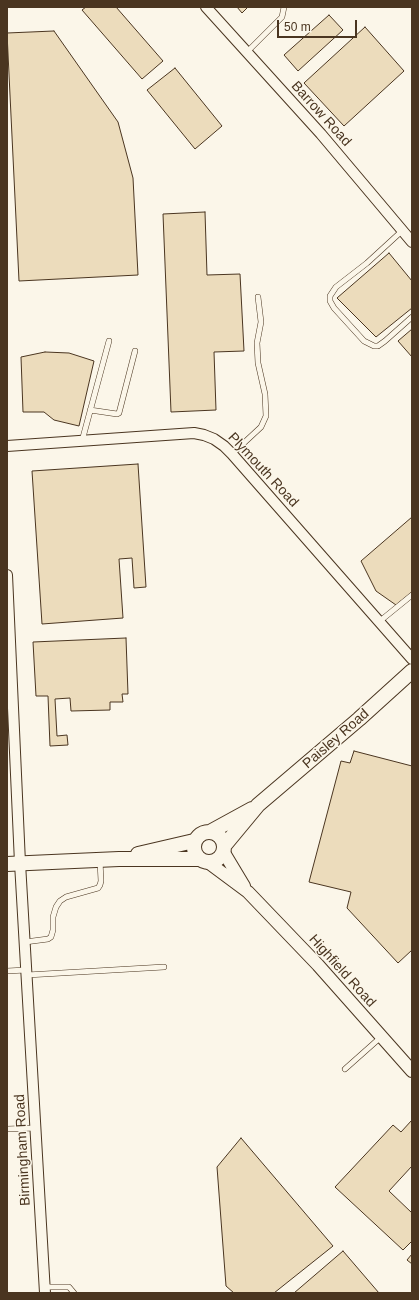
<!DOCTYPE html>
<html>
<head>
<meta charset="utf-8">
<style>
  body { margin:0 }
  #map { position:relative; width:419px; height:1300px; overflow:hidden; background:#fbf6e9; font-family:Arial,sans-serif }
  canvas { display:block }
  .frame { position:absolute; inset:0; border:8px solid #4a3520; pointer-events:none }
  .scale { position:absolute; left:277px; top:20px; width:80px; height:18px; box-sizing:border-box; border:2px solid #4a3520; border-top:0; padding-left:5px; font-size:12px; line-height:14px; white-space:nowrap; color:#4a3520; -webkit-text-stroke:3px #fbf6e9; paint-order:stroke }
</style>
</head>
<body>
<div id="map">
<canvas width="419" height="1300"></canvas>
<div class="frame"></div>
<div class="scale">50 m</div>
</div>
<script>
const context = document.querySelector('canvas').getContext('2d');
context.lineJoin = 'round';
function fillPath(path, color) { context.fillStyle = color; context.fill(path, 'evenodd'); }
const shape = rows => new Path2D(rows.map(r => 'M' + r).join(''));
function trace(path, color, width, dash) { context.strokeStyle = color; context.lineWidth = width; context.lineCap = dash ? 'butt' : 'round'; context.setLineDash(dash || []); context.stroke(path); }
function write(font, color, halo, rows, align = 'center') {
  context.font = font + ' Arial,sans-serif'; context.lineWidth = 3; context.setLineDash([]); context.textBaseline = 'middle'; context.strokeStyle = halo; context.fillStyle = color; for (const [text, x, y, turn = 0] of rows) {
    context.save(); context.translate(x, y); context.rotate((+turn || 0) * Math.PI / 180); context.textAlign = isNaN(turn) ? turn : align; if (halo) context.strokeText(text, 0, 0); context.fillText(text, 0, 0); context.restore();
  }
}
const building = shape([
  [86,7,116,7,163,61,142,79,82,10,86,7],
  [237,7,248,7,242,13,237,7],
  [329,15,343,30,298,71,284,55,329,15],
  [365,27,404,71,344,126,304,83,365,27],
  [54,31,118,122,133,178,138,275,19,281,7,33,54,31],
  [175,68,222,126,195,149,147,90,175,68],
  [205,212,207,275,240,274,244,351,214,352,216,410,171,412,163,214,205,212],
  [389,253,412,281,412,308,376,337,337,298,389,253],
  [412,329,412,357,398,341,412,329],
  [45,352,69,353,94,361,79,426,54,420,44,412,23,412,21,357,45,352],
  [138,464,146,587,134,588,132,558,119,559,123,618,42,624,32,471,138,464],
  [412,517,412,592,396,605,376,591,361,561,412,517],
  [126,638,128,694,122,694,123,702,110,702,110,710,71,711,70,698,55,699,57,736,67,735,68,745,50,746,48,696,36,696,33,642,126,638],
  [354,751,412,766,412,950,398,963,347,908,351,892,309,882,341,761,350,763,354,751],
  [412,1120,412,1166,389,1191,412,1213,412,1241,403,1250,335,1187,393,1125,401,1132,412,1120],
  [241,1138,333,1246,274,1293,234,1293,226,1286,217,1167,241,1138],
  [343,1251,379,1293,294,1293,343,1251],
  [412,1254,412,1264,407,1260,412,1254]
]);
const service = shape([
  [247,52,282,17,284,7],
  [403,230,367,263,336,287,330,296,330,301,334,308,364,341,374,346,378,346,385,341,412,317],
  [90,410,117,414,119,413,135,351],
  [82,441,109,341],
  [232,454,261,427,266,416,265,394,258,363,257,343,261,322,258,297],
  [380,621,412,595],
  [25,942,48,939,51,937,53,930,53,917,56,907,60,901,66,897,98,888,100,885,101,881,100,861],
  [7,971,26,970],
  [27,975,164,967],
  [345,1069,381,1037],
  [7,1129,36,1128],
  [45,1287,69,1287,74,1293]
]);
const minor = shape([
  [206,7,321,134,412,242],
  [7,446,194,433,204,435,214,439,224,446,232,454,412,659],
  [7,575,20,863,45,1293]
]);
const tertiary = shape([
  [223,851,244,886],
  [209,863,248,892,318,965,412,1071]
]);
const secondary = shape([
  '194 847a15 15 0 1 1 30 0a15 15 0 1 1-30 0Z',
  [210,832,252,809],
  [224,846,258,805,359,719,412,671],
  [138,854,194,841],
  [7,864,119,859,199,859]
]);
const streetNames = [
  ["Barrow Road",321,114,48],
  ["Plymouth Road",263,470,47],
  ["Paisley Road",336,739,-41],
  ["Highfield Road",342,971,48],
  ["Birmingham Road",23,1150,-93]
];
fillPath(building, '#ecdcbc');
trace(building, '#4a3520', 1);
trace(service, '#4a3520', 6);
trace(minor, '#4a3520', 12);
trace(tertiary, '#4a3520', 14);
trace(secondary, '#4a3520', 16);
trace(service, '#fbf6e9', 5);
trace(minor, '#fbf6e9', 10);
trace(tertiary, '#fbf6e9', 12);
trace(secondary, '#fbf6e9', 14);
write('14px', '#4a3520', '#fbf6e9', streetNames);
</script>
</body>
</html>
